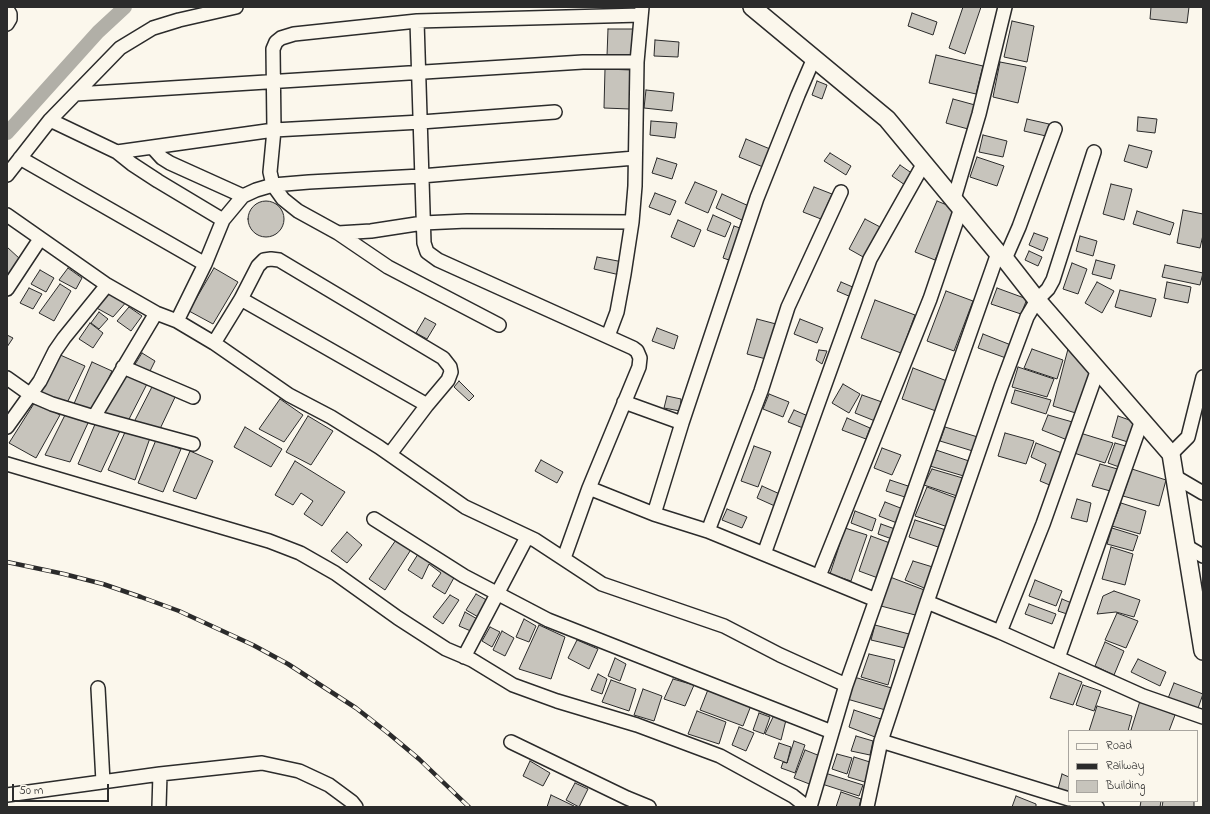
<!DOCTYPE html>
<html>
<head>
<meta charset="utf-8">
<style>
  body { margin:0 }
  #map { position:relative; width:1210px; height:814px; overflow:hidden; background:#fbf7ec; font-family:"Indie Flower",sans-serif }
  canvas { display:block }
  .frame { position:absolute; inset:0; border:8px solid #2b2b2b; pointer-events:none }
  .legend { position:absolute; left:1068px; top:730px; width:130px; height:72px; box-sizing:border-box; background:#fbf7ec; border:1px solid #a8a59f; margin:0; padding:5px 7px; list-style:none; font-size:12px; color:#2b2b2b }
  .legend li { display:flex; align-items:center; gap:8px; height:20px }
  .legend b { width:20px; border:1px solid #a8a59f }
  .scale { position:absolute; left:12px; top:784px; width:97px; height:18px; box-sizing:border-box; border:2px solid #2b2b2b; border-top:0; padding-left:5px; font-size:12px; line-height:14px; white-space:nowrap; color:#2b2b2b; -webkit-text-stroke:3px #fbf7ec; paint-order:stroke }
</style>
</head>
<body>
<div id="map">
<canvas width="1210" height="814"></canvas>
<div class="frame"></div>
<ul class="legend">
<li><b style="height:5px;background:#fbf7ec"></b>Road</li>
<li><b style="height:5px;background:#2b2b2b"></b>Railway</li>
<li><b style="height:11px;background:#c7c4bc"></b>Building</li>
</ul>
<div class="scale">50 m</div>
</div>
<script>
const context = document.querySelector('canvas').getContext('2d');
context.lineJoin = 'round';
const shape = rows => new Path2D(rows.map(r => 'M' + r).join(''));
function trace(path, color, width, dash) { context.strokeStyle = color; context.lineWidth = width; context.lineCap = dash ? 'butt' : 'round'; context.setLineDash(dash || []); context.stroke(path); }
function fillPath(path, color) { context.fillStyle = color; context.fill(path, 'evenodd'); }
const canal = shape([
  [7,133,98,32,125,7]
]);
const building = shape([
  [963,7,981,7,965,54,949,48,963,7],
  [1151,7,1189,7,1187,23,1150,19,1151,7],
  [912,13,937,22,933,35,908,26,912,13],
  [1012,21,1034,26,1027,62,1004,57,1012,21],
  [608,29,634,29,633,57,607,56,608,29],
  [655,40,679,42,678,57,654,56,655,40],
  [936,55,983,66,976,94,929,83,936,55],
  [1000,62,1026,67,1018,103,993,97,1000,62],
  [605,69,632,70,630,109,604,108,605,69],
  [817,81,827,85,822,99,812,95,817,81],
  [646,90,674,93,672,111,644,108,646,90],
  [953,99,975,105,968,129,946,123,953,99],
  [1138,117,1157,119,1155,133,1137,131,1138,117],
  [1027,119,1049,124,1046,136,1024,131,1027,119],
  [651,121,677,123,675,138,650,135,651,121],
  [983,135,1007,141,1003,157,979,152,983,135],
  [746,139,770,149,763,167,739,157,746,139],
  [1129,145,1152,151,1147,168,1124,161,1129,145],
  [830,153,851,166,846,175,824,161,830,153],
  [977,157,1004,166,997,186,970,177,977,157],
  [657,158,677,164,672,179,652,173,657,158],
  [900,165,913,174,905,185,892,176,900,165],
  [695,182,717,191,708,213,685,203,695,182],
  [1111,184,1132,189,1124,220,1103,214,1111,184],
  [814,187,832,194,821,219,803,212,814,187],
  [655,193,676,201,670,215,649,207,655,193],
  [722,194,751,207,744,221,716,208,722,194],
  [937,201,957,209,935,260,915,252,937,201],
  '248 219a18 18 0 1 1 36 0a18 18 0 1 1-36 0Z',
  [1183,210,1203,214,1203,235,1200,248,1177,243,1183,210],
  [1137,211,1174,223,1170,235,1133,224,1137,211],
  [713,215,731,223,725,237,707,230,713,215],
  [865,219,882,228,865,258,849,249,865,219],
  [678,220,701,230,694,247,671,237,678,220],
  [734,226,743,229,732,261,723,258,734,226],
  [1034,233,1048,238,1043,251,1029,245,1034,233],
  [1080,236,1097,241,1093,256,1076,251,1080,236],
  [7,247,20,259,8,276,7,275,7,247],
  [1029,251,1042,257,1038,266,1025,260,1029,251],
  [597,257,623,262,620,275,594,269,597,257],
  [1096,260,1115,265,1111,279,1092,274,1096,260],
  [1072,263,1087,269,1078,294,1063,289,1072,263],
  [1165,265,1203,273,1200,285,1162,277,1165,265],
  [68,268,82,278,76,289,59,280,68,268],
  [214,268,238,282,213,324,189,311,214,268],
  [40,270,54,278,46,292,31,284,40,270],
  [841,282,855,288,851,297,837,291,841,282],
  [1097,282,1114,291,1102,313,1085,303,1097,282],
  [1167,282,1191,287,1188,303,1164,298,1167,282],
  [60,284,71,291,54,321,39,313,60,284],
  [29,288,42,294,33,309,20,303,29,288],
  [997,288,1027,299,1021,314,991,304,997,288],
  [108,289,128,300,113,317,93,306,108,289],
  [1120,290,1156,299,1151,317,1115,307,1120,290],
  [946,291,973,301,954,351,927,341,946,291],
  [875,300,915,315,901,353,861,338,875,300],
  [129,307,142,316,131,331,117,321,129,307],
  [99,312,108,319,99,329,91,323,99,312],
  [425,318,436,324,427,339,416,333,425,318],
  [757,319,776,324,766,359,747,354,757,319],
  [800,319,823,328,817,343,794,334,800,319],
  [90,323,103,333,93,348,79,339,90,323],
  [657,328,678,336,674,349,652,341,657,328],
  [983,334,1011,345,1006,358,978,348,983,334],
  [7,335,13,338,7,347,7,335],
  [1032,349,1063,360,1057,379,1024,368,1032,349],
  [1068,349,1094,369,1079,414,1053,406,1068,349],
  [819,350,827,351,822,364,816,360,819,350],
  [142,353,155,361,149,373,134,366,142,353],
  [58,354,85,366,66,405,39,394,58,354],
  [92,362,112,371,92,413,73,406,92,362],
  [1018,367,1054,379,1047,397,1012,387,1018,367],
  [913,368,947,381,936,411,902,399,913,368],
  [125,371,148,382,127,423,99,415,125,371],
  [459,381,474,396,469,401,454,387,459,381],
  [154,383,177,393,159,431,133,424,154,383],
  [843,384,860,394,849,413,832,403,843,384],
  [1015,390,1051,400,1046,414,1011,403,1015,390],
  [769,394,789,402,783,417,763,409,769,394],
  [862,395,882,402,875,421,855,413,862,395],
  [667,396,681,399,680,411,664,408,667,396],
  [280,399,303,415,284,442,259,429,280,399],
  [35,402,60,415,36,458,9,443,35,402],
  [794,410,808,416,803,428,788,422,794,410],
  [66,413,88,423,70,462,45,455,66,413],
  [1048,415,1076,423,1070,441,1042,430,1048,415],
  [308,416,333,431,311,465,286,452,308,416],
  [1118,416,1138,423,1131,443,1112,437,1118,416],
  [847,418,870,428,866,439,842,430,847,418],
  [96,422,120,431,101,472,78,464,96,422],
  [245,427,282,449,271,467,234,447,245,427],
  [945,427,981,438,976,452,940,441,945,427],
  [126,430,150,438,135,480,108,470,126,430],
  [1005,433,1034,441,1026,464,998,456,1005,433],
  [1080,433,1113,443,1105,463,1074,453,1080,433],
  [156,440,181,449,163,492,138,483,156,440],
  [1036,443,1062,453,1052,486,1040,481,1046,464,1031,457,1036,443],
  [1115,443,1129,447,1122,468,1108,463,1115,443],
  [754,446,771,452,758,487,741,481,754,446],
  [882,448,901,455,892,475,874,468,882,448],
  [936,450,972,462,967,477,930,466,936,450],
  [190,451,213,461,196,499,173,491,190,451],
  [541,460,563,472,557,483,535,471,541,460],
  [295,461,345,492,322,526,304,514,313,501,301,493,293,505,275,495,295,461],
  [1100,464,1121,470,1114,492,1092,486,1100,464],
  [932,469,966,479,960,497,924,485,932,469],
  [1132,469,1166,480,1159,506,1123,496,1132,469],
  [890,480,911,487,908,498,886,491,890,480],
  [762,486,782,495,777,507,757,498,762,486],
  [927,487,959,499,948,527,915,516,927,487],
  [1077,499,1091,503,1087,522,1071,518,1077,499],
  [885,502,903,509,897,523,879,516,885,502],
  [1121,503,1146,511,1140,534,1112,526,1121,503],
  [727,509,747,517,742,528,722,520,727,509],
  [855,511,876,519,872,531,851,523,855,511],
  [915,520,946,530,941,548,909,537,915,520],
  [881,524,895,529,892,539,878,534,881,524],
  [845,528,867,535,851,581,830,574,845,528],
  [1112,528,1138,536,1133,551,1107,544,1112,528],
  [347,532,362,545,347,563,331,551,347,532],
  [871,536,890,543,878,578,859,571,871,536],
  [398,537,412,548,385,590,369,579,398,537],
  [1111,547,1133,554,1125,585,1102,579,1111,547],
  [420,551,456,574,445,594,432,586,441,573,429,564,422,579,408,570,420,551],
  [913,561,936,568,929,590,905,580,913,561],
  [890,577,927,591,919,616,881,606,890,577],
  [1035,580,1062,591,1056,606,1029,596,1035,580],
  [1114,591,1140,600,1134,617,1116,612,1097,614,1103,596,1114,591],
  [476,594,490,602,480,618,466,610,476,594],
  [450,595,459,600,443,624,433,617,450,595],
  [1062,599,1074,604,1070,615,1058,611,1062,599],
  [1029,604,1056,614,1052,624,1025,614,1029,604],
  [465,612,479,620,473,632,459,626,465,612],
  [1117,613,1138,621,1126,648,1105,640,1117,613],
  [524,619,536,626,529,642,516,637,524,619],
  [539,625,565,637,551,679,519,669,539,625],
  [875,625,909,634,905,648,871,640,875,625],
  [490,627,500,632,492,647,482,641,490,627],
  [502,631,514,638,505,656,493,650,502,631],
  [577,640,598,649,589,669,568,658,577,640],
  [1105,642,1124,651,1114,675,1095,666,1105,642],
  [869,654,895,660,888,685,861,677,869,654],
  [615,658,626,664,620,681,608,676,615,658],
  [1138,659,1166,672,1160,686,1131,672,1138,659],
  [1059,673,1082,682,1073,705,1050,698,1059,673],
  [598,674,607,679,602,694,591,690,598,674],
  [854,677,895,689,889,711,847,699,854,677],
  [673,679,694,685,685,706,664,699,673,679],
  [611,680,636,689,629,711,602,702,611,680],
  [1174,683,1203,694,1197,711,1167,701,1174,683],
  [1083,685,1101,691,1094,711,1076,705,1083,685],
  [709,687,752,703,743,726,700,710,709,687],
  [643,689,662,696,654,721,634,715,643,689],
  [1140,701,1175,715,1169,731,1134,731,1131,730,1140,701],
  [1097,706,1132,716,1128,731,1089,731,1097,706],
  [854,710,881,719,875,737,849,727,854,710],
  [697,711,726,722,719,744,688,734,697,711],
  [759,713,770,717,764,734,753,730,759,713],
  [774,715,786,720,781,740,765,734,774,715],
  [739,727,754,733,746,751,732,745,739,727],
  [856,736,873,741,870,755,851,751,856,736],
  [794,741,805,745,795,773,781,768,783,762,787,763,794,741],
  [779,743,791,747,787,763,774,758,779,743],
  [805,750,820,756,812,785,794,778,805,750],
  [837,754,852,758,847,774,832,769,837,754],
  [854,757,873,763,868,783,848,777,854,757],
  [530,761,550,773,543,786,523,776,530,761],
  [825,773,863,785,859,796,822,784,825,773],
  [1062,774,1069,777,1069,797,1057,793,1062,774],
  [575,783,588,789,579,807,566,800,575,783],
  [841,792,861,799,859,807,836,807,841,792],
  [551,795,574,806,574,807,547,807,551,795],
  [1016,796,1036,804,1036,807,1012,807,1016,796],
  [1141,801,1161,801,1160,807,1140,807,1141,801],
  [1163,801,1194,801,1194,807,1162,807,1163,801]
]);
const minor = shape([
  [7,9,10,14,10,19,7,24],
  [417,21,424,243,427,252,438,260,633,348,637,351,640,358,639,367,589,488,564,558],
  [76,94,583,62,637,62],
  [50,120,117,152,132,164,158,181,223,220],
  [152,147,162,158,170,163,243,196],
  [117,152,274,130,421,122,555,112],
  [20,158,205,264],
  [7,175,50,120,120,48,153,28,179,20,236,7],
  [954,199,979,114,1005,7],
  [7,215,107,285,156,313,177,321,214,343,289,395,331,417,379,447,465,507,535,540,602,584,724,626,780,655,846,685,810,807],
  [338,233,371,231,423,223,467,221,632,222],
  [1005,259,1019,227,1055,129],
  [7,289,40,239],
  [241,299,427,405],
  [177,321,205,264,223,220,243,196,256,190,273,185,309,182,421,176,635,158],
  [499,325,388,267,338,233,298,211,283,199,273,185,270,172,274,130,273,49,276,42,281,38,294,34,417,21,641,15],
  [608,336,617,312,624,274,632,222,635,186,637,62,642,7],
  [214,343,241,299,258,266,264,260,271,259,279,260,443,358,450,367,451,372,448,380,427,405,390,454],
  [123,367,193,397],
  [7,378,31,395,52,404,94,417,193,444],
  [624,402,682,423],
  [94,417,156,313],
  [7,427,40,381,55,351,64,338,107,285],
  [1171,454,1188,437,1203,377],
  [7,464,269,541,300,553,335,573,398,618,446,649,472,660,513,685,557,701,637,725,720,756,793,796,807,807],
  [1174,476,1203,493],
  [589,488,654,514,708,531,876,600],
  [654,514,682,423,757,198,798,95,814,58],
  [374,519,464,576,548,620,832,732],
  [708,531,761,391,788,307,841,192],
  [1186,546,1203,556],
  [764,554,870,259,924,163],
  [819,576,930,299,961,208],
  [927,602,1000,632,1143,696,1203,717],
  [1000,632,1043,524,1098,369],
  [464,657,527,537],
  [1058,658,1142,420],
  [846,685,998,253],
  [98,688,103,782],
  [881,741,1069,799],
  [511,742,627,798,649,807],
  [7,795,160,774,262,763,299,771,329,785,352,802,356,807],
  [1075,801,1097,807],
  [159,807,160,774],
  [867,807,881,741,927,602,1001,387,1027,317,1037,300,1048,289,1053,280,1094,152]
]);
const major = shape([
  [752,7,887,119,998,253,1005,259,1037,300,1171,454,1203,651]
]);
const rail = shape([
  [7,562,64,574,103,584,141,597,179,611,253,645,288,664,356,708,388,733,419,759,469,807]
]);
trace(canal, '#b1afa7', 14);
fillPath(building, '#c7c4bc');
trace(building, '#2b2b2b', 1);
trace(minor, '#2b2b2b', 16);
trace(major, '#2b2b2b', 20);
trace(minor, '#fbf7ec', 13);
trace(major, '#fbf7ec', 17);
trace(rail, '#2b2b2b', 4.5);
trace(rail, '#fbf7ec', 3, [9]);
</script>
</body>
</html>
